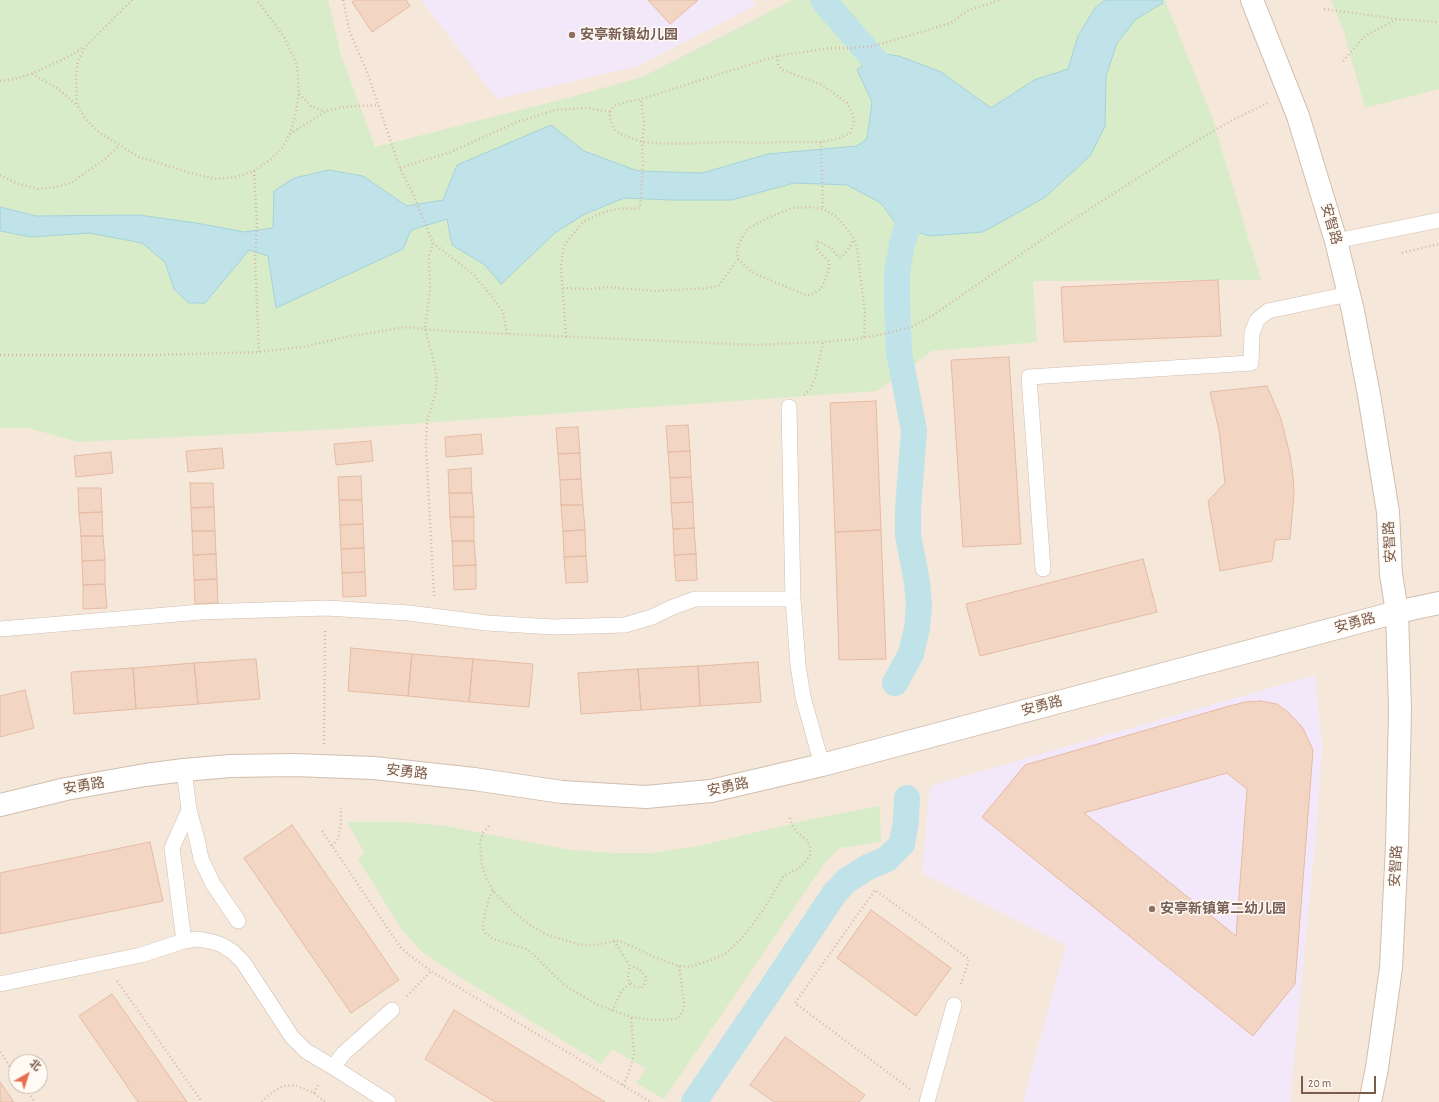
<!DOCTYPE html>
<html>
<head>
<meta charset="utf-8">
<style>
  body { margin:0 }
  #map { position:relative; width:1439px; height:1102px; overflow:hidden; background:#fdf6ec; font-family:"Alegreya Sans","Noto Sans SC",sans-serif }
  canvas { display:block }
  .north { position:absolute; left:8px; top:1054px; width:40px; height:40px; box-sizing:border-box; background:#fffaf3; border:1px solid #cabbb1; border-radius:50%; rotate:39deg; font-size:11px; font-weight:700; line-height:16px; text-align:center; color:#7a5c4d }
  .north::after { content:''; display:block; margin:auto; width:14px; height:18px; background:#e76f51; clip-path:polygon(50% 0,100% 100%,50% 72%,0 100%) }
  .scale { position:absolute; left:1301px; top:1076px; width:75px; height:18px; box-sizing:border-box; border:2px solid #7a5c4d; border-top:0; padding-left:5px; font-size:12px; line-height:14px; white-space:nowrap; color:#7a5c4d; -webkit-text-stroke:3px #fffaf3; paint-order:stroke }
</style>
</head>
<body>
<div id="map">
<canvas width="1439" height="1102"></canvas>
<div class="north">北</div>
<div class="scale">20 m</div>
</div>
<script>
const context = document.querySelector('canvas').getContext('2d');
context.lineJoin = 'round';
function fillPath(path, color) { context.fillStyle = color; context.fill(path, 'evenodd'); }
const shape = rows => new Path2D(rows.map(r => 'M' + r).join(''));
function trace(path, color, width, dash) { context.strokeStyle = color; context.lineWidth = width; context.lineCap = dash ? 'butt' : 'round'; context.setLineDash(dash || []); context.stroke(path); }
function write(font, color, halo, rows, align = 'center') {
  context.font = font + ' "Alegreya Sans","Noto Sans SC",sans-serif'; context.lineWidth = 3; context.setLineDash([]); context.textBaseline = 'middle'; context.strokeStyle = halo; context.fillStyle = color; for (const [text, x, y, turn = 0] of rows) {
    context.save(); context.translate(x, y); context.rotate((+turn || 0) * Math.PI / 180); context.textAlign = isNaN(turn) ? turn : align; if (halo) context.strokeText(text, 0, 0); context.fillText(text, 0, 0); context.restore();
  }
}
const residential = shape([
  [0,0,1439,0,1439,1102,0,1102],
  [16,1062,40,1062,40,1086,16,1086]
]);
const education = shape([
  [421,0,752,0,756,5,638,66,497,99],
  [1315,675,1322,747,1317,823,1290,1102,1023,1102,1066,945,922,873,930,786]
]);
const green = shape([
  [0,0,328,0,341,55,375,147,571,97,642,77,793,0,1165,0,1212,117,1261,280,1033,281,1037,342,932,351,877,391,337,429,78,442,28,428,0,428],
  [1331,0,1439,0,1439,89,1365,108,1344,32],
  [880,806,881,842,840,848,826,861,664,1099,636,1083,646,1069,612,1049,601,1064,452,972,421,951,402,930,358,859,364,852,347,822,405,822,445,826,571,850,613,853,652,853,698,846,808,820]
]);
const water = shape([
  [1105,0,1162,0,1163,3,1136,19,1117,43,1106,76,1105,126,1090,156,1044,198,983,232,929,236,897,225,881,203,847,185,794,183,732,200,669,200,624,198,585,214,556,232,501,284,485,265,452,245,447,219,411,230,403,249,276,308,268,256,249,250,205,303,189,303,174,289,165,262,142,243,90,233,31,237,0,231,0,207,36,216,139,215,196,223,244,232,273,228,274,191,294,178,329,170,363,176,407,206,443,200,457,165,551,125,584,151,638,171,702,173,768,154,857,146,867,139,872,102,857,70,877,53,899,56,941,72,991,108,1034,80,1068,69,1078,36,1095,8,1105,0]
]);
const canal = shape([
  [823,0,886,73],
  [895,683,911,654,917,628,919,606,917,582,908,535,908,509,914,431,899,352,897,301,897,272,902,244,913,209],
  [694,1102,773,986,834,894,846,881,868,867,887,859,902,844,906,821,907,798]
]);
const building = shape([
  [355,0,406,0,410,6,372,32,352,2,355,0],
  [648,0,698,0,670,24,648,0],
  [1218,280,1221,336,1064,342,1061,287,1218,280],
  [1009,357,1021,544,963,547,951,360,1009,357],
  [1267,386,1281,419,1290,455,1293,476,1294,494,1290,539,1275,540,1272,561,1220,571,1208,501,1225,483,1219,430,1210,392,1267,386],
  [876,401,881,530,835,532,830,403,876,401],
  [688,425,690,451,668,452,666,426,688,425],
  [578,427,580,453,558,454,556,428,578,427],
  [481,434,483,454,446,457,445,437,481,434],
  [371,441,373,461,336,465,334,444,371,441],
  [222,448,224,468,188,472,186,451,222,448],
  [690,451,691,477,670,478,668,452,690,451],
  [111,452,113,473,76,477,74,456,111,452],
  [580,453,581,479,560,480,558,454,580,453],
  [471,468,472,493,449,493,448,470,471,468],
  [361,476,362,500,339,500,338,477,361,476],
  [691,477,693,502,671,503,670,478,691,477],
  [581,479,583,505,561,505,560,480,581,479],
  [190,483,213,483,214,507,191,508,190,483],
  [78,488,101,488,102,512,79,513,78,488],
  [449,493,472,493,474,517,450,517,449,493],
  [339,500,362,500,363,524,340,525,339,500],
  [693,502,694,528,673,529,671,503,693,502],
  [561,505,583,505,585,530,563,531,561,505],
  [214,507,215,531,192,531,191,508,214,507],
  [102,512,103,536,81,536,79,513,102,512],
  [450,517,474,517,474,541,452,541,450,517],
  [363,524,364,548,341,549,340,525,363,524],
  [694,528,696,554,674,555,673,529,694,528],
  [585,530,586,556,564,557,563,531,585,530],
  [881,530,886,659,839,660,835,532,881,530],
  [192,531,215,531,216,554,193,555,192,531],
  [81,536,103,536,105,560,82,561,81,536],
  [452,541,474,541,476,565,453,566,452,541],
  [364,548,365,572,342,573,341,549,364,548],
  [216,554,217,579,194,580,193,555,216,554],
  [696,554,697,580,676,581,674,555,696,554],
  [586,556,588,582,566,583,564,557,586,556],
  [1143,559,1157,612,980,656,966,604,1143,559],
  [105,560,105,584,83,585,82,561,105,560],
  [476,565,476,589,454,590,453,566,476,565],
  [365,572,366,596,343,597,342,573,365,572],
  [217,579,218,603,195,604,194,580,217,579],
  [105,584,107,608,83,609,83,585,105,584],
  [351,648,412,654,408,696,348,691,351,648],
  [412,654,473,659,469,702,408,696,412,654],
  [256,659,260,699,198,704,194,663,256,659],
  [473,659,533,664,529,707,469,702,473,659],
  [758,662,761,702,700,706,698,666,758,662],
  [194,663,198,704,136,709,133,668,194,663],
  [698,666,700,706,641,710,638,669,698,666],
  [133,668,136,709,74,714,71,672,133,668],
  [638,669,641,710,581,714,578,673,638,669],
  [25,690,34,728,0,737,0,696,25,690],
  [1260,701,1277,704,1289,713,1303,728,1313,750,1295,984,1253,1036,982,817,1025,765,1226,707,1245,702,1260,701],
  [1227,773,1247,789,1236,936,1084,813,1227,773],
  [292,825,399,980,351,1013,244,858,292,825],
  [150,842,163,901,0,934,0,873,150,842],
  [871,910,951,968,916,1016,837,958,871,910],
  [112,994,131,1021,187,1102,138,1102,79,1016,112,994],
  [454,1010,487,1030,605,1102,495,1102,425,1059,454,1010],
  [785,1037,865,1095,859,1102,774,1102,750,1085,785,1037],
  [0,1082,14,1102,0,1102,0,1082]
]);
const path = shape([
  [132,0,85,47,78,61,76,76,77,105,87,121,100,133,139,157,191,173,215,179,236,177,254,171,271,159,282,148,290,134,296,112,299,94,297,65,284,37,263,8,256,0],
  [343,0,350,33,366,69,400,168,414,196,433,243,474,275,493,298,503,312,507,334],
  [1324,9,1397,19],
  [777,56,778,65,783,70,822,85,847,103,853,115,854,123,850,133,840,138,821,142,784,142,759,143,729,142,671,144,642,142,620,134,614,129,610,118,610,112,614,106,622,103,641,99,777,56,830,48,851,48,874,46,951,23,967,11,1000,0],
  [1343,61,1365,36,1397,19,1439,22],
  [32,74,57,88,77,105],
  [0,81,14,79,31,74,66,58,84,47],
  [299,94,311,106,325,111],
  [290,134,326,111,343,107,379,105],
  [821,142,823,209],
  [400,168,451,152,517,122,555,110,586,108,610,112],
  [254,171,257,224,255,258,259,352],
  [0,175,16,183,38,189,56,187,71,183,105,159,119,146],
  [433,243,429,257,430,290,425,329,433,358,437,378,436,391,427,422,426,445,434,596],
  [1402,253,1439,244],
  [738,259,751,271,760,276,806,295,810,295,821,289,829,270,829,261,819,252,816,247,818,242,823,243,832,249,838,257,841,257,847,251,854,239],
  [563,288,589,289,608,287,654,291,710,288,719,285,738,259,737,251,739,244,743,236,748,229,763,220,792,208,810,207,823,209,837,217,854,238,857,248,865,313,864,338],
  [566,337,561,267,563,251,565,244,583,222,599,214,616,209,640,208,643,163,642,142,644,124,641,99],
  [0,355,154,355,259,352,302,347,346,337,405,327,444,331,754,345,823,342,857,339,888,333,911,327,932,316,1043,239,1183,149,1232,120,1268,103],
  [804,395,810,390,815,379,823,342],
  [324,744,325,629],
  [489,826,483,833,480,844,482,866,486,878,493,891,516,914,531,926,548,935,581,945,596,945,613,941,620,941,657,958,679,966,690,967,711,960,725,954,741,939,753,924,765,907,784,875,798,869,806,861,810,855,810,847,808,841,798,833,792,825,789,815],
  [322,831,401,948,412,957,431,971,651,1102],
  [332,846,338,839,341,823,341,808],
  [493,891,488,901,483,923,483,929,486,934,493,939,526,949,531,952,550,971,566,986,596,1004,631,1017,656,1020,677,1019,680,1016,683,1010,684,1002,679,966],
  [614,941,630,966,628,975,630,983,635,986,640,988,644,986,646,977,639,969,630,966],
  [117,981,202,1102],
  [407,996,431,971],
  [612,1011,621,992,630,983],
  [0,1052,16,1075],
  [623,1085,628,1075,634,1055,631,1017],
  [24,1086,35,1102],
  [910,1089,795,1003,875,890,969,959,960,987],
  [314,1093,319,1083],
  [262,1102,270,1094,283,1086,295,1085,314,1093,325,1102]
]);
const service = shape([
  [1336,241,1439,220],
  [789,407,793,599,798,665,803,697,822,765],
  [1043,569,1029,377,1251,363,1252,333,1257,320,1268,311,1349,294],
  [0,629,201,612,326,608,409,613,487,623,553,627,625,625,652,617,673,607,695,599,793,599],
  [184,770,189,810,198,843,201,859,213,884,238,921],
  [184,941,172,848,189,810],
  [0,984,141,955,184,941,198,939,213,942,222,945,233,952,243,962,292,1037,306,1051,333,1067,388,1102],
  [333,1067,344,1053,392,1010],
  [927,1102,954,1005]
]);
const minor = shape([
  [0,805,66,789,145,775,184,770,230,766,294,765,374,768,474,779,562,792,646,797,711,791,822,765,1397,612,1439,603]
]);
const tertiary = shape([
  [1252,0,1298,116,1336,241,1353,311,1369,395,1388,512,1391,574,1397,612,1400,710,1397,845,1391,968,1377,1068,1370,1102]
]);
const markers = [
  [572,35,4,"#8d6e63"],
  [1152,909,4,"#8d6e63"]
];
const educationNames = [
  ["安亭新镇幼儿园",580,35],
  ["安亭新镇第二幼儿园",1160,909]
];
const streetNames = [
  ["安智路",1331,224,74],
  ["安智路",1390,542,-93],
  ["安勇路",1355,623,-15],
  ["安勇路",1042,706,-15],
  ["安勇路",407,772,6],
  ["安勇路",84,786,-10],
  ["安勇路",728,787,-12],
  ["安智路",1396,866,-87]
];
fillPath(residential, '#f5e8da');
fillPath(education, '#f3e8fa');
fillPath(green, '#d8ecc9');
fillPath(water, '#bfe3e8');
trace(water, '#a5d3da', 1);
trace(canal, '#bfe3e8', 26);
fillPath(building, '#f3d5c3');
trace(building, '#e6bba3', 1);
trace(service, '#d1beb0', 16);
trace(minor, '#d1beb0', 24);
trace(tertiary, '#d1beb0', 24);
trace(path, '#d9b8a5', 2.5, [1, 3]);
trace(service, '#fff', 15);
trace(minor, '#fff', 22);
trace(tertiary, '#fff', 22);
for (const [x, y, r, color] of markers) { const dot = new Path2D(); dot.arc(x, y, r, 0, 2 * Math.PI); context.fillStyle = color; context.fill(dot); trace(dot, '#fffaf3', 1.5); }
write('bold 14px', '#785e54', '#fffaf3', educationNames, 'left');
write('14px', '#7a5c4d', '#fffaf3', streetNames);
</script>
</body>
</html>
